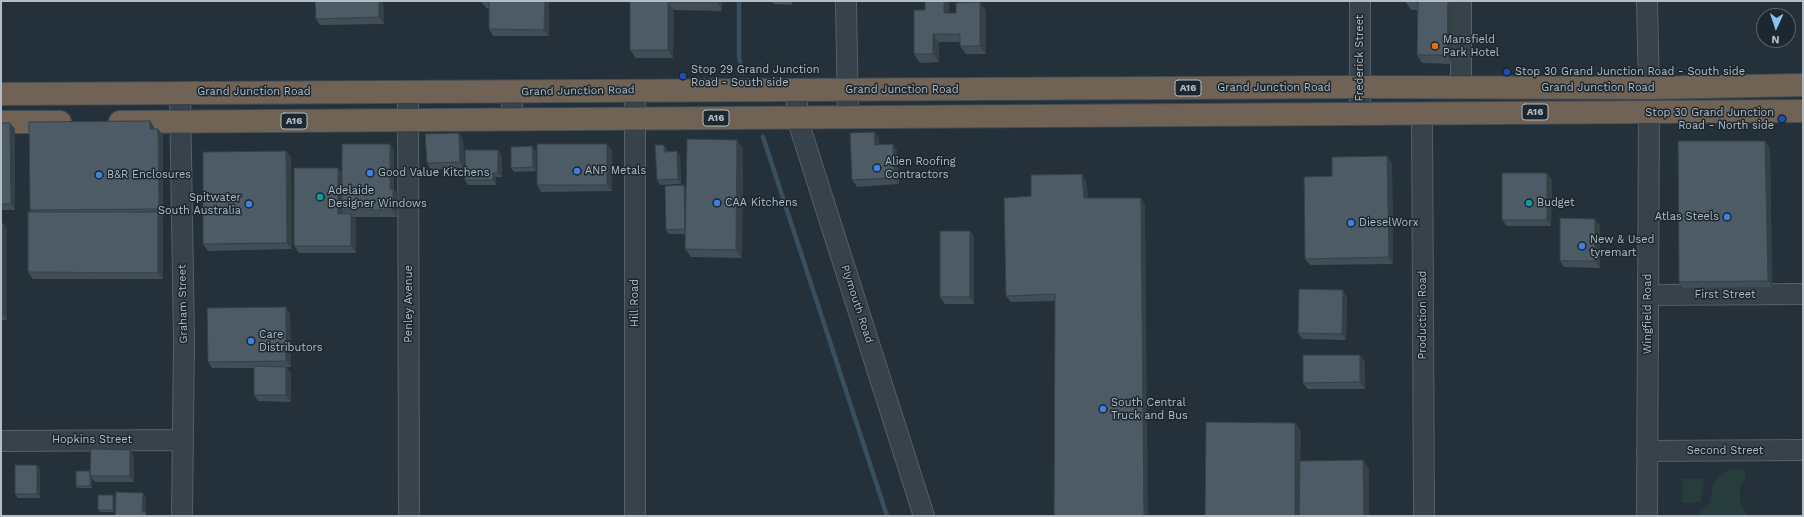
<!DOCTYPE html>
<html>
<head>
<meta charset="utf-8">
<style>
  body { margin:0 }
  #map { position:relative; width:1804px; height:517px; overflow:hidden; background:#24303a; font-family:"Work Sans",sans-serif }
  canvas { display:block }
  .frame { position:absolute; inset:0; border:2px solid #b3bdc6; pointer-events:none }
  .north { position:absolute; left:1756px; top:8px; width:40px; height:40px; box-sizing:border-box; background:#1c272f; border:1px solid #58636b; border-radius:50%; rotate:183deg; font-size:11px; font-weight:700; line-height:16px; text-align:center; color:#b3bdc6 }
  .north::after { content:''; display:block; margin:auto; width:14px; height:18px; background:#8bc1f2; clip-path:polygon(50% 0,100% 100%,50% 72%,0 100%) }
</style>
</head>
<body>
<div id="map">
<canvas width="1804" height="517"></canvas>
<div class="frame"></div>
<div class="north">N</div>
</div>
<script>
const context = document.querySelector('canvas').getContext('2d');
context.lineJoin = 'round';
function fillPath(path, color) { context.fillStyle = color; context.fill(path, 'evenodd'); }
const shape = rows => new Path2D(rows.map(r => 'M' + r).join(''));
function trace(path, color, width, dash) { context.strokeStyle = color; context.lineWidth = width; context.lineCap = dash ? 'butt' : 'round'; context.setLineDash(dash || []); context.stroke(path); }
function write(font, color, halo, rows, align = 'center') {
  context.font = font + ' "Work Sans",sans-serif'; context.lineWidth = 3; context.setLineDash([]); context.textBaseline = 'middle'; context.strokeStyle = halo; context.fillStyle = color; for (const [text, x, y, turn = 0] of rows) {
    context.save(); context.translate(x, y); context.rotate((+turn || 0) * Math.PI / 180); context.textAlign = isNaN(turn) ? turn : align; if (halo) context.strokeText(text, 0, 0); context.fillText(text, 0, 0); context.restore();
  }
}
const green = shape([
  [1731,468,1744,470,1746,477,1740,487,1740,501,1746,512,1746,516,1695,516,1709,504,1713,485,1718,476],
  [1682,479,1704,479,1701,502,1682,503]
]);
const stream = shape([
  [739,1,739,58,743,73],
  [763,137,887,516]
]);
const minor = shape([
  [846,1,848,117],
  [1360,1,1360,115],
  [1461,1,1461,88],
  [1647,1,1649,88],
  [635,90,635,516],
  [408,91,409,516],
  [797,91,797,118,924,516],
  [511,92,513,119],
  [180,93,184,341,182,516],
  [1422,114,1424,516],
  [1648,295,1803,294],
  [1,441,182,440],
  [1647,451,1803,450],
  [1647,516,1649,111]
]);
const highway = shape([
  [1,94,1360,87,1649,88,1803,85],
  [1,122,60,122],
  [120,122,1803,111]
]);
const wall = shape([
  [315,1,383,1,384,24,320,25,316,19],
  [481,1,549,1,549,36,493,36,489,29,489,8,486,8],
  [630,1,722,1,722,11,674,10,673,58,636,58,630,50],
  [771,1,792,1,792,5,774,4],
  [1405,1,1454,1,1453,64,1422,63,1417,55,1417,10,1411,10],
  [980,2,986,11,986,54,966,54,960,46,960,42,939,42,939,62,920,63,914,54,949,13,956,13],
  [150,121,154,127,154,129,163,135,163,216,161,216,163,218,163,279,33,279,28,272,31,212,30,210],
  [1,123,15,129,15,210,1,210],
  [874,132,879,138,879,145,893,144,897,151,899,184,857,187,852,180],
  [463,139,464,168,431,170,427,163],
  [390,144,394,151,394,190,398,195,397,217,353,217,356,220,356,253,299,253,294,246,342,173],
  [532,146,536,151,536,171,514,172,511,168],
  [743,148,742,258,691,257,685,249,685,234,669,234,666,230,686,188],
  [1770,148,1772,287,1683,288,1679,282],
  [667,149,667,152,680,156,681,184,660,185,657,180],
  [612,150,612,191,541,192,537,185],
  [286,151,291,157,292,249,208,251,203,244],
  [502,155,502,177,496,177,496,185,468,185,465,180],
  [1387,156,1392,163,1393,264,1310,265,1305,259,1332,176],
  [1552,179,1551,226,1507,226,1502,220],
  [1086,180,1088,198,1145,204,1055,301,1011,302,1006,296,1031,196],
  [1,223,3,223,7,229,7,320,1,320],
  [1600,225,1600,268,1564,267,1560,261],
  [970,231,974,237,974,304,945,304,940,297],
  [1347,296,1346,340,1302,339,1298,333],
  [286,307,290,314,291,367,286,367,291,373,291,402,258,401,254,395,254,368,212,368,208,362],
  [1365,361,1365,389,1308,389,1303,383],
  [134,456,134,482,95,482,92,478,92,488,77,488,76,486,90,471],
  [40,469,40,498,18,498,15,494],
  [113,495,114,497,114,512,100,512,98,510]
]);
const shadedWall = shape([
  [379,1,383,1,384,24,379,17],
  [545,1,549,1,549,36,544,30],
  [717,1,722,1,722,11,717,2],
  [944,1,949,1,949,21,944,13],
  [1448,1,1454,1,1453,64,1447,55],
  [668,2,674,10,673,58,668,50],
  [980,2,986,11,986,54,980,46],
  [933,34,939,42,939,62,933,54],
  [150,121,154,127,154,135,150,129],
  [10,123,15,129,15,210,11,204],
  [158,129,163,135,163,216,159,209],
  [874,132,879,138,880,151,875,145],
  [459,133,463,139,464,168,460,162],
  [737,140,743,148,742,258,736,250],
  [1765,141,1770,148,1772,287,1768,281],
  [390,144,394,151,394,190,398,195,397,217,393,210,390,189],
  [607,144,612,150,612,191,607,185],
  [893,144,897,151,899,184,894,178],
  [664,145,667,149,668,156,664,152],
  [532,146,536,151,536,171,533,167],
  [498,150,502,155,502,177,498,173],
  [286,151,291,157,292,249,287,243],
  [677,151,680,156,681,184,678,179],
  [1387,156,1392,163,1393,264,1389,257],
  [338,168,343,174,342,210,343,211,343,221,338,214],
  [493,173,496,177,496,185,493,180],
  [1547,173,1552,179,1551,226,1547,220],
  [1082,174,1086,180,1088,205,1084,198],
  [684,185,687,190,688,234,685,229],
  [1141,198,1145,204,1148,516,1144,516],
  [158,212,163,218,163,279,158,273],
  [351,214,356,220,356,253,351,246],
  [1595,219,1600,225,1600,268,1595,261],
  [3,223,7,229,7,320,3,314],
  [970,231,974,237,974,304,970,297],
  [1343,290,1347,296,1346,340,1342,334],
  [286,307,290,314,291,367,286,361],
  [1360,355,1365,361,1365,389,1360,382],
  [286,367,291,373,291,402,286,395],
  [1295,423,1301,431,1300,516,1295,516],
  [130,450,134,456,134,482,130,476],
  [1363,460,1369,468,1369,516,1364,516],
  [37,465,40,469,40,498,37,494],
  [90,471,90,476,92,478,92,488,90,486],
  [143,493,146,497,145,516,142,512],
  [113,495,114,497,114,512,113,510]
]);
const building = shape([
  [315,1,379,1,379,17,316,19,315,1],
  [481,1,545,1,544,30,489,29,489,1,481,1],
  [630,1,717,1,717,2,668,2,668,50,630,50,630,1],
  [925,1,944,1,944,13,956,13,956,3,980,2,980,46,960,46,960,34,933,34,933,54,914,54,914,10,925,10,925,1],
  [1405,1,1448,1,1447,55,1417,55,1418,2,1405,1],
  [150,121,150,129,158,129,159,209,30,210,29,122,150,121],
  [1,123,10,123,11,204,1,204,1,123],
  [874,132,875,145,893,144,894,178,852,180,850,133,874,132],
  [459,133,460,162,427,163,425,134,459,133],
  [687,139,737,140,736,250,685,249,687,139],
  [1678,141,1765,141,1768,281,1679,282,1678,141],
  [342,144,390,144,390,189,393,189,393,210,342,210,342,144],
  [537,144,607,144,607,185,537,185,537,144],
  [655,145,664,145,664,152,677,151,678,179,657,180,655,145],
  [532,146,533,167,511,168,511,147,532,146],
  [465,150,498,150,498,173,493,173,493,180,465,180,465,150],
  [286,151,287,243,203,244,203,152,286,151],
  [1387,156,1389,257,1305,259,1304,177,1332,176,1332,157,1387,156],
  [294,168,338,168,338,214,351,214,351,246,294,246,294,168],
  [1502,173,1547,173,1547,220,1502,220,1502,173],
  [1082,174,1084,198,1141,198,1144,516,1054,516,1055,294,1006,296,1004,198,1031,196,1031,175,1082,174],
  [684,185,685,229,666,230,665,186,684,185],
  [28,212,158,212,158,273,28,272,28,212],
  [1560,218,1595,219,1595,261,1560,261,1560,218],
  [1,223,3,223,3,314,1,314,1,223],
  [940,231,970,231,970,297,940,297,940,231],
  [1299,289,1343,290,1342,334,1298,333,1299,289],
  [286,307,286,361,208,362,207,308,286,307],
  [1303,355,1360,355,1360,382,1303,383,1303,355],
  [254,366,286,367,286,395,254,395,254,366],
  [1206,422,1295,423,1295,516,1205,516,1206,422],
  [91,449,130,450,130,476,90,476,91,449],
  [1363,460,1364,516,1299,516,1300,461,1363,460],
  [15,465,37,465,37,494,15,494,15,465],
  [76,471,90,471,90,486,76,486,76,471],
  [116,492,143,493,142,512,146,512,146,516,115,516,116,492],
  [98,495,113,495,113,510,98,510,98,495]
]);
const markers = [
  [1435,46,4,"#e8710a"],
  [1507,72,4,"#1a4fb4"],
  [683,76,4,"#1a4fb4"],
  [1782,119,4,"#1a4fb4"],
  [877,168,4,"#3f7fe0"],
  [577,171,4,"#3f7fe0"],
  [370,173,4,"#3f7fe0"],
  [99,175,4,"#3f7fe0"],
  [320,197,4,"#0f9aa8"],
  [717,203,4,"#3f7fe0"],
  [1529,203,4,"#0f9aa8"],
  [249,204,4,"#3f7fe0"],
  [1727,217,4,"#3f7fe0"],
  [1351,223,4,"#3f7fe0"],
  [1582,246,4,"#3f7fe0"],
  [251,341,4,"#3f7fe0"],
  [1103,409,4,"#3f7fe0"]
];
const shields = [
  [1188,88,26],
  [1535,112,26],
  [716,118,26],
  [294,121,26]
];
const shieldNames = [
  ["A16",1188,88],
  ["A16",1535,112],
  ["A16",716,118],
  ["A16",294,121]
];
const poiNames = [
  ["Mansfield",1443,40],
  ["Park Hotel",1443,53],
  ["Stop 29 Grand Junction",691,70],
  ["Road - South side",691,83],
  ["Stop 30 Grand Junction Road - South side",1515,72],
  ["Stop 30 Grand Junction",1774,113,"right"],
  ["Road - North side",1774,126,"right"],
  ["Alien Roofing",885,162],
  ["Contractors",885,175],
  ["ANP Metals",585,171],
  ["Good Value Kitchens",378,173],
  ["B&R Enclosures",107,175],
  ["Adelaide",328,191],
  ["Designer Windows",328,204],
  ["Spitwater",241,198,"right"],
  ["South Australia",241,211,"right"],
  ["CAA Kitchens",725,203],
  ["Budget",1537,203],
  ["Atlas Steels",1719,217,"right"],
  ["DieselWorx",1359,223],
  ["New & Used",1590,240],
  ["tyremart",1590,253],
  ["Care",259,335],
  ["Distributors",259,348],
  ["South Central",1111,403],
  ["Truck and Bus",1111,416]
];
const streetNames = [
  ["Frederick Street",1360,58,-90],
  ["Grand Junction Road",1274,88],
  ["Grand Junction Road",1598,88],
  ["Grand Junction Road",902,90],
  ["Grand Junction Road",578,91,-1],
  ["Grand Junction Road",254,92],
  ["First Street",1725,295],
  ["Hill Road",635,303,-90],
  ["Graham Street",183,304,-91],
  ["Penley Avenue",409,304,-90],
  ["Plymouth Road",857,304,72],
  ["Wingfield Road",1648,314,-90],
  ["Production Road",1423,315,-90],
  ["Hopkins Street",92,440],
  ["Second Street",1725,451]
];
fillPath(green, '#273d3c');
trace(stream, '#384f60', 4.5);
trace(minor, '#556068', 22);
trace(highway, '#424d55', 24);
trace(minor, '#37424a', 20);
trace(highway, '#706255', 22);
fillPath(wall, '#414e57');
fillPath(shadedWall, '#354047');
fillPath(building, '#4c5b65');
trace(building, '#354047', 1);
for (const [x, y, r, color] of markers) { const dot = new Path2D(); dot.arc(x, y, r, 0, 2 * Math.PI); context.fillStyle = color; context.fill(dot); trace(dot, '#1c272f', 1.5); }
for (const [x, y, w] of shields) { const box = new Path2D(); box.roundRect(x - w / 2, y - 8, w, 16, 3); context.fillStyle = '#1c272f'; context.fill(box); trace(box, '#b3bdc6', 1); }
write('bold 10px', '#b3bdc6', null, shieldNames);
write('11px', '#b3bdc6', '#1c272f', poiNames, 'left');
write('11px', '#b3bdc6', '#1c272f', streetNames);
</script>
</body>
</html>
